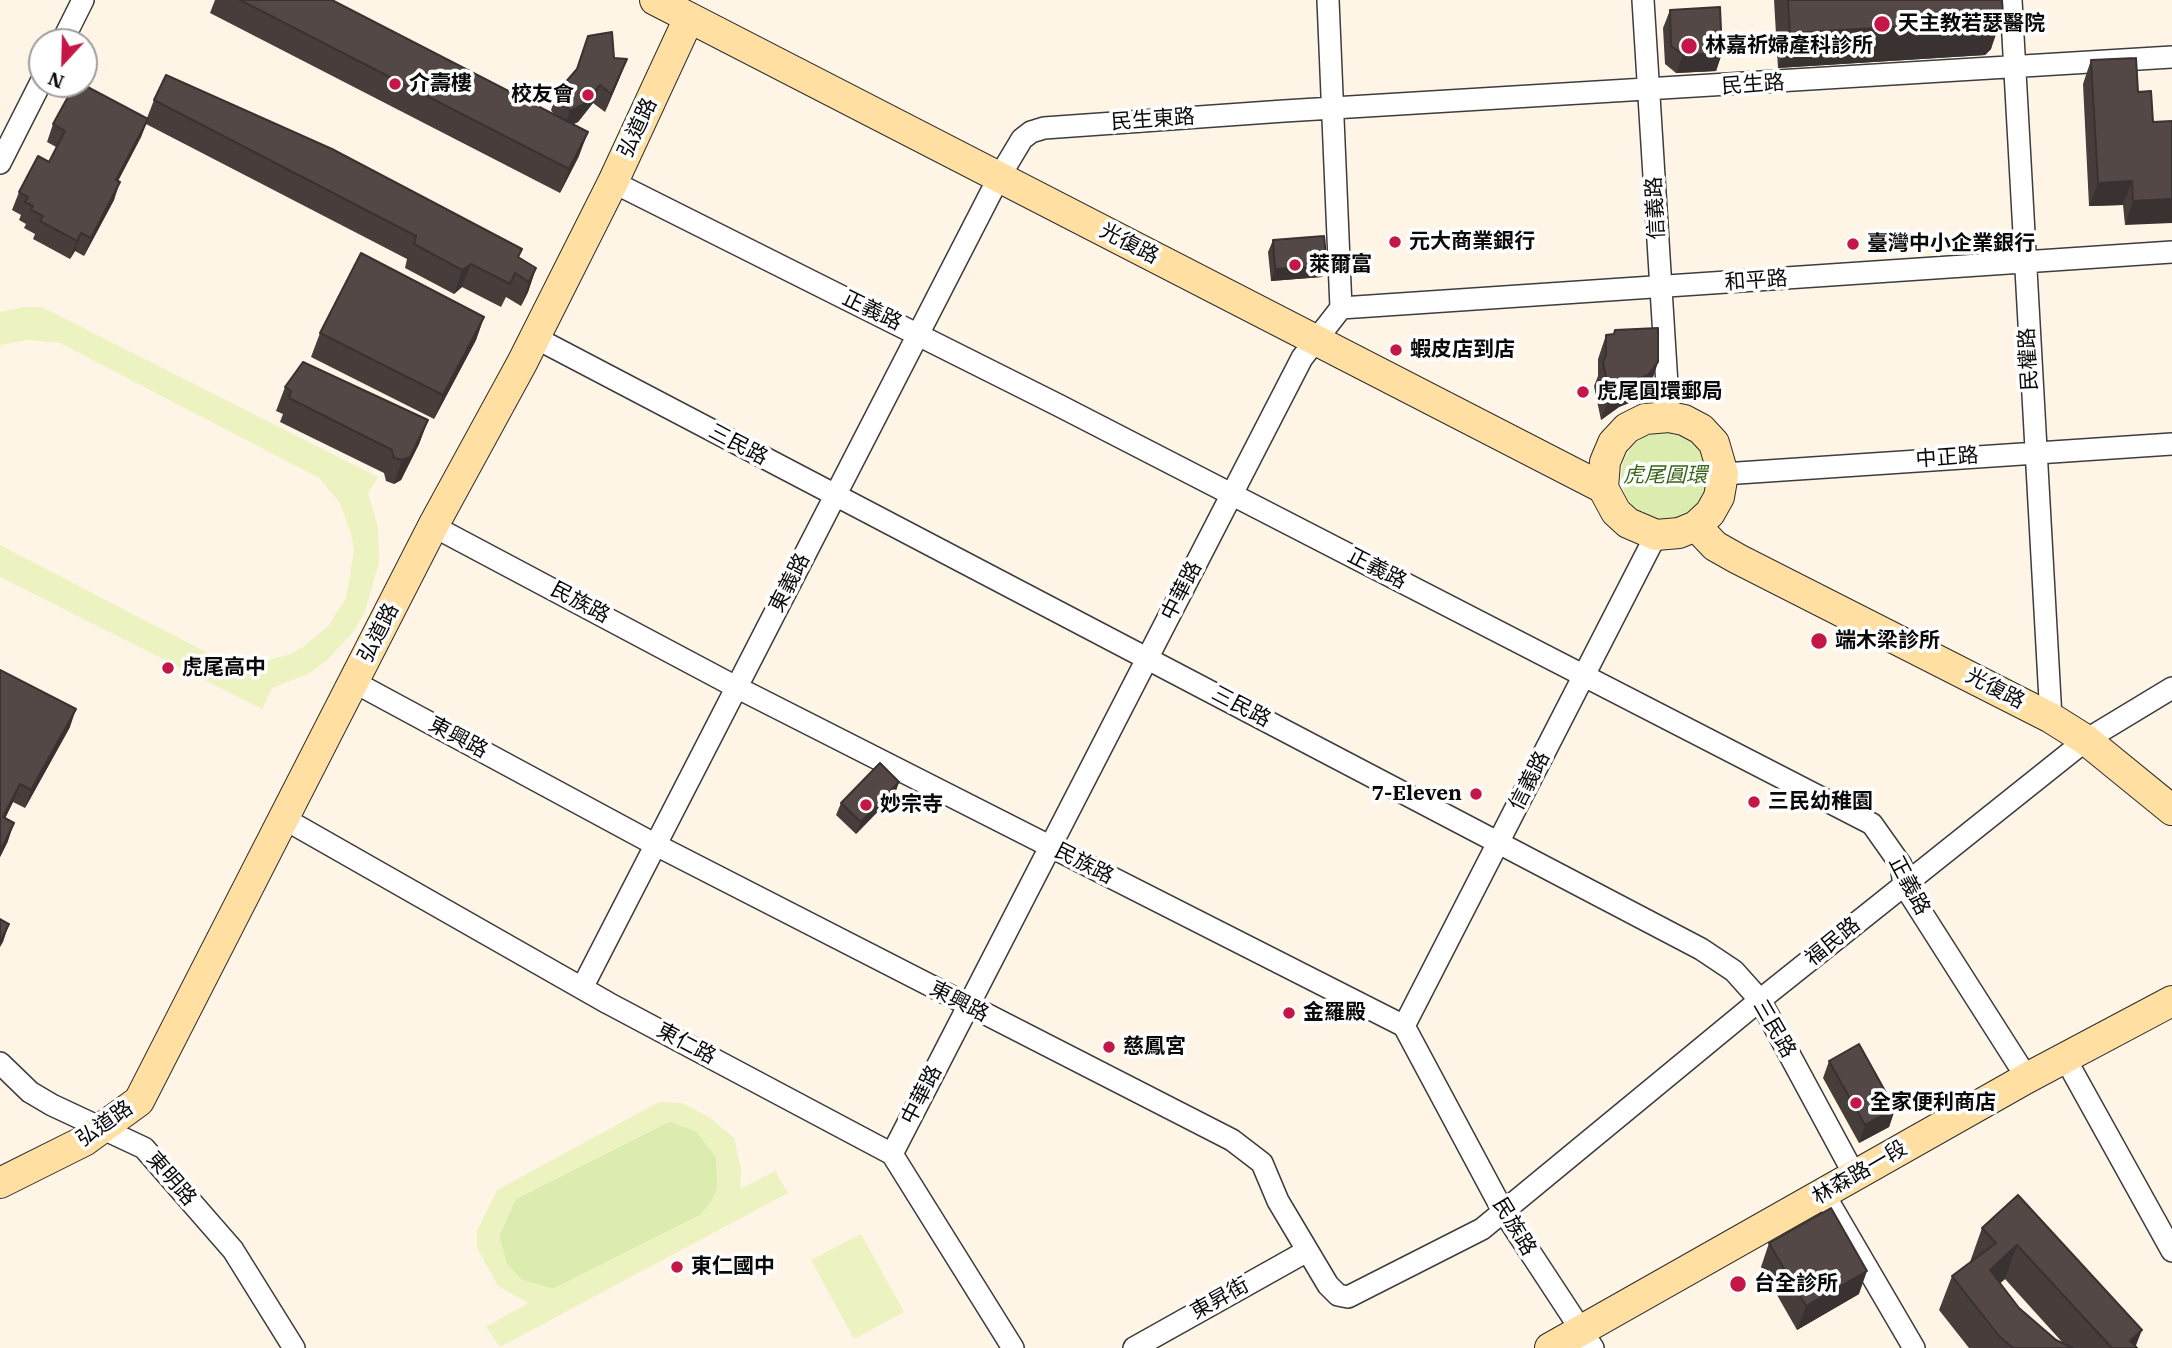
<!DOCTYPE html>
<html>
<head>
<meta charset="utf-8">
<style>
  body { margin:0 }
  #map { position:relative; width:2172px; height:1348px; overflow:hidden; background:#fff5e7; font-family:"IBM Plex Serif",serif }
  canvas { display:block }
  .north { position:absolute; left:28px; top:28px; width:70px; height:70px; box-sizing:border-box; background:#fff; border:2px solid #9d9d9d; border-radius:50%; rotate:202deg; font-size:19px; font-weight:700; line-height:28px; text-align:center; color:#0a0a0a }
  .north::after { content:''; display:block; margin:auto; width:24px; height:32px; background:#c41747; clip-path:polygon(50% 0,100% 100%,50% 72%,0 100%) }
</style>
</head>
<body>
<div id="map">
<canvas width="2172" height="1348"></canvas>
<div class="north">N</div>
</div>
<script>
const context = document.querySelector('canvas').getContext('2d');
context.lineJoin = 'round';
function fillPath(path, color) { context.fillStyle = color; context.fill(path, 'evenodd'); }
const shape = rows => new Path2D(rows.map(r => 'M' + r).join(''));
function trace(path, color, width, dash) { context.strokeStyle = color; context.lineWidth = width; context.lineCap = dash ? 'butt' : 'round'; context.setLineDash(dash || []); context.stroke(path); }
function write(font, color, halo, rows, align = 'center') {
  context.font = font + ' "IBM Plex Serif","Noto Sans TC",serif'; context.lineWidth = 7; context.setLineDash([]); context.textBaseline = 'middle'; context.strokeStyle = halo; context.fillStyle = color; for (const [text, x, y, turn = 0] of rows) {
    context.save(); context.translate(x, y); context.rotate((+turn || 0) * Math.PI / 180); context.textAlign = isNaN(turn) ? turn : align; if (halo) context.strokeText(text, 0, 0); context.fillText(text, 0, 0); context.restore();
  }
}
const green = shape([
  '1621 476a44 44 0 1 1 88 0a44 44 0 1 1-88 0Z',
  [670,1121,697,1132,716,1157,718,1188,712,1201,700,1215,553,1289,522,1280,507,1264,499,1236,516,1199]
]);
const pitch = shape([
  [23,307,42,307,378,477,368,493,378,527,379,563,364,614,353,632,326,661,310,673,272,688,262,709,0,577,0,545,223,661,256,663,288,655,303,647,328,626,346,598,354,550,351,534,340,503,319,478,60,343,27,340,0,345,0,312],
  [659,1102,682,1103,709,1117,734,1138,741,1169,740,1189,775,1171,788,1193,500,1347,486,1327,528,1303,498,1286,477,1248,477,1231,497,1190],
  [669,1121,697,1132,716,1157,717,1188,712,1201,700,1215,553,1289,522,1280,507,1264,499,1236,516,1199],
  [861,1234,904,1312,854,1339,811,1260]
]);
const street = shape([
  [1643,0,1669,417],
  [2011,0,2051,718],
  [62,42,83,0],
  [0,163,42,80],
  [613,182,1060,406,1872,824,1901,865,1904,885,2027,1078],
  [1341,308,2172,252],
  [534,337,1701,949,1734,971,1760,1000,1855,1176],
  [1723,474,2172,444],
  [433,526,736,687,1404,1026,1503,1211,1593,1348],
  [354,682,656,845,1232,1140,1262,1163,1278,1201,1328,1285,1338,1295,1348,1297,1482,1229,1760,1000,2086,740,2172,688],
  [283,818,608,1003,892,1154,1013,1348],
  [582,988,998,179,1022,139,1031,132,1044,128,1284,111,2172,57],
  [1404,1026,1656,535],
  [2065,1058,2172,1251],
  [0,1063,30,1092,52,1105,144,1148,233,1250,294,1348],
  [892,1154,1302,358,1341,308,1328,0],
  [1824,1194,1914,1348],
  [1134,1348,1307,1251]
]);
const secondary = shape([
  [655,0,1603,488],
  [1669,417,1684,420,1701,429,1714,443,1723,474,1719,497,1710,513,1696,526,1679,533,1656,535,1628,523,1616,512,1603,488,1605,462,1613,443,1627,428,1645,419,1669,417],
  [1696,526,1715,546,1738,559,2051,718,2086,740,2172,810],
  [0,1183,84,1141,139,1101,433,526,522,363,613,182,689,18],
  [1550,1348,2027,1078,2172,1001]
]);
const wall = shape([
  [215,0,332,0,554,115,551,110,557,92,576,71,588,36,614,58,620,77,605,112,593,103,578,122,573,124,579,156,560,193,210,13],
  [1774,0,2002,0,1991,49,1985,55,1778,68],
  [1670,10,1722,53,1716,71,1676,73,1665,64,1663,28],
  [2091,60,2138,92,2153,122,2172,121,2125,225,2123,205,2089,206,2083,84],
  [154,100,519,258,536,268,528,292,521,306,506,297,501,307,462,287,454,294,405,268,407,259,146,124,141,137,118,181,114,200,84,256,75,251,70,259,33,239,35,234,24,228,26,224,19,220,21,215,12,210,19,192,49,162,56,147,47,142,53,124,147,118],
  [1273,240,1327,265,1322,277,1271,281,1268,252],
  [484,317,476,340,434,419,311,357,320,333],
  [1606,335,1658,362,1650,386,1639,399,1619,407,1601,420,1594,386,1598,376,1598,359],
  [285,387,428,420,419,444,401,480,394,484,386,481,384,473,280,422,283,414,276,411],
  [0,670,70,727,25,808,13,802,5,818,8,841,0,857],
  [895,794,856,834,836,815,841,803],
  [1829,1061,1895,1109,1889,1127,1859,1143,1823,1078],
  [2018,1195,2136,1346,2137,1348,1969,1348,1939,1310,1952,1276,1970,1262,1982,1228],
  [2005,1279,2063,1343,2056,1340,2019,1308,2000,1283],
  [1769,1243,1859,1294,1797,1330,1761,1267]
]);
const shadedWall = shape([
  [2003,14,1991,49,1985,55,1778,68,1790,33],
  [1722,53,1716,71,1676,73,1683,55],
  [627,59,620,77,605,112,611,94],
  [600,85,593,103,578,122,563,129,570,111],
  [148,119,141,137,109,198,116,180],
  [588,132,579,156,560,193,569,169],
  [2132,181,2123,205,2089,206,2098,183],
  [120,182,114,200,84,256,91,238],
  [2172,199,2172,223,2125,225,2133,201],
  [81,233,75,251,70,259,77,241],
  [471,264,462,287,454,294,462,270],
  [1327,265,1322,277,1271,281,1275,269],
  [536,268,528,292,521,306,529,282],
  [484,317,476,340,434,419,443,395],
  [1658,362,1650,386,1639,399,1619,407,1601,420,1610,397,1627,383],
  [428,420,419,444,401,480,394,484,402,460],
  [76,709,70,727,25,808,31,790],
  [899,782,895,794,856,834,861,822],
  [20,784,13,802,0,829,3,817],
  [14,823,8,841,0,857,0,852],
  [9,924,3,942,0,947,0,942],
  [1895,1109,1889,1127,1859,1143,1865,1125],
  [2017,1245,2005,1279,1977,1304,1990,1270],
  [1867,1271,1859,1294,1797,1330,1806,1306],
  [2142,1330,2135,1348,2130,1341]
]);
const building = shape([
  [240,0,332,0,588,132,569,169,240,0],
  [1788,0,2002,0,2003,14,1997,21,1790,33,1788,0],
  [1720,7,1722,53,1683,55,1671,46,1670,10,1720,7],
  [612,32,614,58,627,59,611,94,600,85,584,104,570,111,557,92,577,69,588,36,612,32],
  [2136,58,2138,92,2151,91,2153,122,2172,121,2172,199,2133,201,2132,181,2098,183,2091,60,2136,58],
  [166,75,332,149,522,249,518,257,536,268,529,282,515,273,510,284,471,264,462,270,414,244,416,236,154,100,166,75],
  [75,84,82,84,148,119,116,180,120,182,91,238,81,233,77,241,40,221,43,216,31,210,33,206,25,202,28,197,19,192,38,156,49,162,65,131,53,124,75,84],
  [1324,236,1327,265,1275,269,1273,240,1324,236],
  [361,253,484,317,443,395,320,333,361,253],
  [1658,328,1658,362,1648,375,1627,383,1610,397,1603,362,1606,355,1606,335,1614,334,1615,330,1658,328],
  [303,362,428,420,410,457,402,460,394,458,392,450,289,398,291,391,285,387,303,362],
  [0,670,76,709,31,790,20,784,3,817,14,823,0,852,0,670],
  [880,763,899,782,861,822,841,803,880,763],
  [0,919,9,924,0,942,0,919],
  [1859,1044,1895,1109,1865,1125,1829,1061,1859,1044],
  [2018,1195,2142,1330,2130,1341,2137,1348,2112,1348,2017,1245,1990,1270,2019,1308,2056,1340,2073,1348,2013,1348,1999,1336,1952,1276,1996,1243,1982,1228,2018,1195],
  [1831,1208,1867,1271,1806,1306,1769,1243,1831,1208]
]);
const markers = [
  [1882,24,9,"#c41747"],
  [1689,46,9,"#c41747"],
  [395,84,7,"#c41747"],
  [588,95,7,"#c41747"],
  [1395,242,7,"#c41747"],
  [1853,244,7,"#c41747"],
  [1295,265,7,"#c41747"],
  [1396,350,7,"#c41747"],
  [1583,392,7,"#c41747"],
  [1819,641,9,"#c41747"],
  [168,668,7,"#c41747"],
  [1476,794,7,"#c41747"],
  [1754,802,7,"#c41747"],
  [866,805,7,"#c41747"],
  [1289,1013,7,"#c41747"],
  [1109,1047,7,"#c41747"],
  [1856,1103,7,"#c41747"],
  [677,1267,7,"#c41747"],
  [1738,1284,9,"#c41747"]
];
const poiNames = [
  ["天主教若瑟醫院",1898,24],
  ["林嘉祈婦產科診所",1705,46],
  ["介壽樓",409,84],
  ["校友會",574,95,"right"],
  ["元大商業銀行",1409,242],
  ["臺灣中小企業銀行",1867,244],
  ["萊爾富",1309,265],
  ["蝦皮店到店",1410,350],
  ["虎尾圓環郵局",1597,392],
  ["端木梁診所",1835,641],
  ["虎尾高中",182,668],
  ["7-Eleven",1462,794,"right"],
  ["三民幼稚園",1768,802],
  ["妙宗寺",880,805],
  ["金羅殿",1303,1013],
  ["慈鳳宮",1123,1047],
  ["全家便利商店",1870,1103],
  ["東仁國中",691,1267],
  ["台全診所",1754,1284]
];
const streetNames = [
  ["民生路",1753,85,-4],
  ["民生東路",1153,120,-4],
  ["弘道路",638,128,-65],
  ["信義路",1656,208,-93],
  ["光復路",1129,244,27],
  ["和平路",1756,281,-4],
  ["正義路",872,311,26],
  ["民權路",2029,359,-93],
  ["三民路",738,445,28],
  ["中正路",1947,458,-4],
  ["正義路",1377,569,27],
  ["東義路",790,583,-63],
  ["中華路",1182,591,-63],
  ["民族路",580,603,28],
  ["弘道路",379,633,-63],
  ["光復路",1995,689,27],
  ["三民路",1241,707,28],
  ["東興路",458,738,28],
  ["信義路",1530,781,-63],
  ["民族路",1084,864,27],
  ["正義路",1909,886,62],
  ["福民路",1833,942,-39],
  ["東興路",959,1002,27],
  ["三民路",1774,1029,60],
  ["東仁路",686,1044,28],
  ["中華路",922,1095,-63],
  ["弘道路",105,1124,-35],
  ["林森路一段",1860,1173,-30],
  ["東明路",171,1179,49],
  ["民族路",1514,1227,59],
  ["東昇街",1220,1299,-29]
];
const parkNames = [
  ["虎尾圓環",1665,476]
];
fillPath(green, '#dcecae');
fillPath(pitch, '#ecf2c0');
trace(street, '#3d3d3d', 24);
trace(secondary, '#2c2c2c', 32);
trace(street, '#fff', 21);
trace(secondary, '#ffe0a2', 30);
fillPath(wall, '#473e3b');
fillPath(shadedWall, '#3a3230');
fillPath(building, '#534845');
trace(building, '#3a3230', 2);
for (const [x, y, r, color] of markers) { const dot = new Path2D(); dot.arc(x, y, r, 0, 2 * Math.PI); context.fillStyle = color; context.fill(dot); trace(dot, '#fff', 2.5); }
write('bold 21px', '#0a0a0a', '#fff', poiNames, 'left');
write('21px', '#0a0a0a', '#fff', streetNames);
write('italic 21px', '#386516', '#fff', parkNames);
</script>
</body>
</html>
